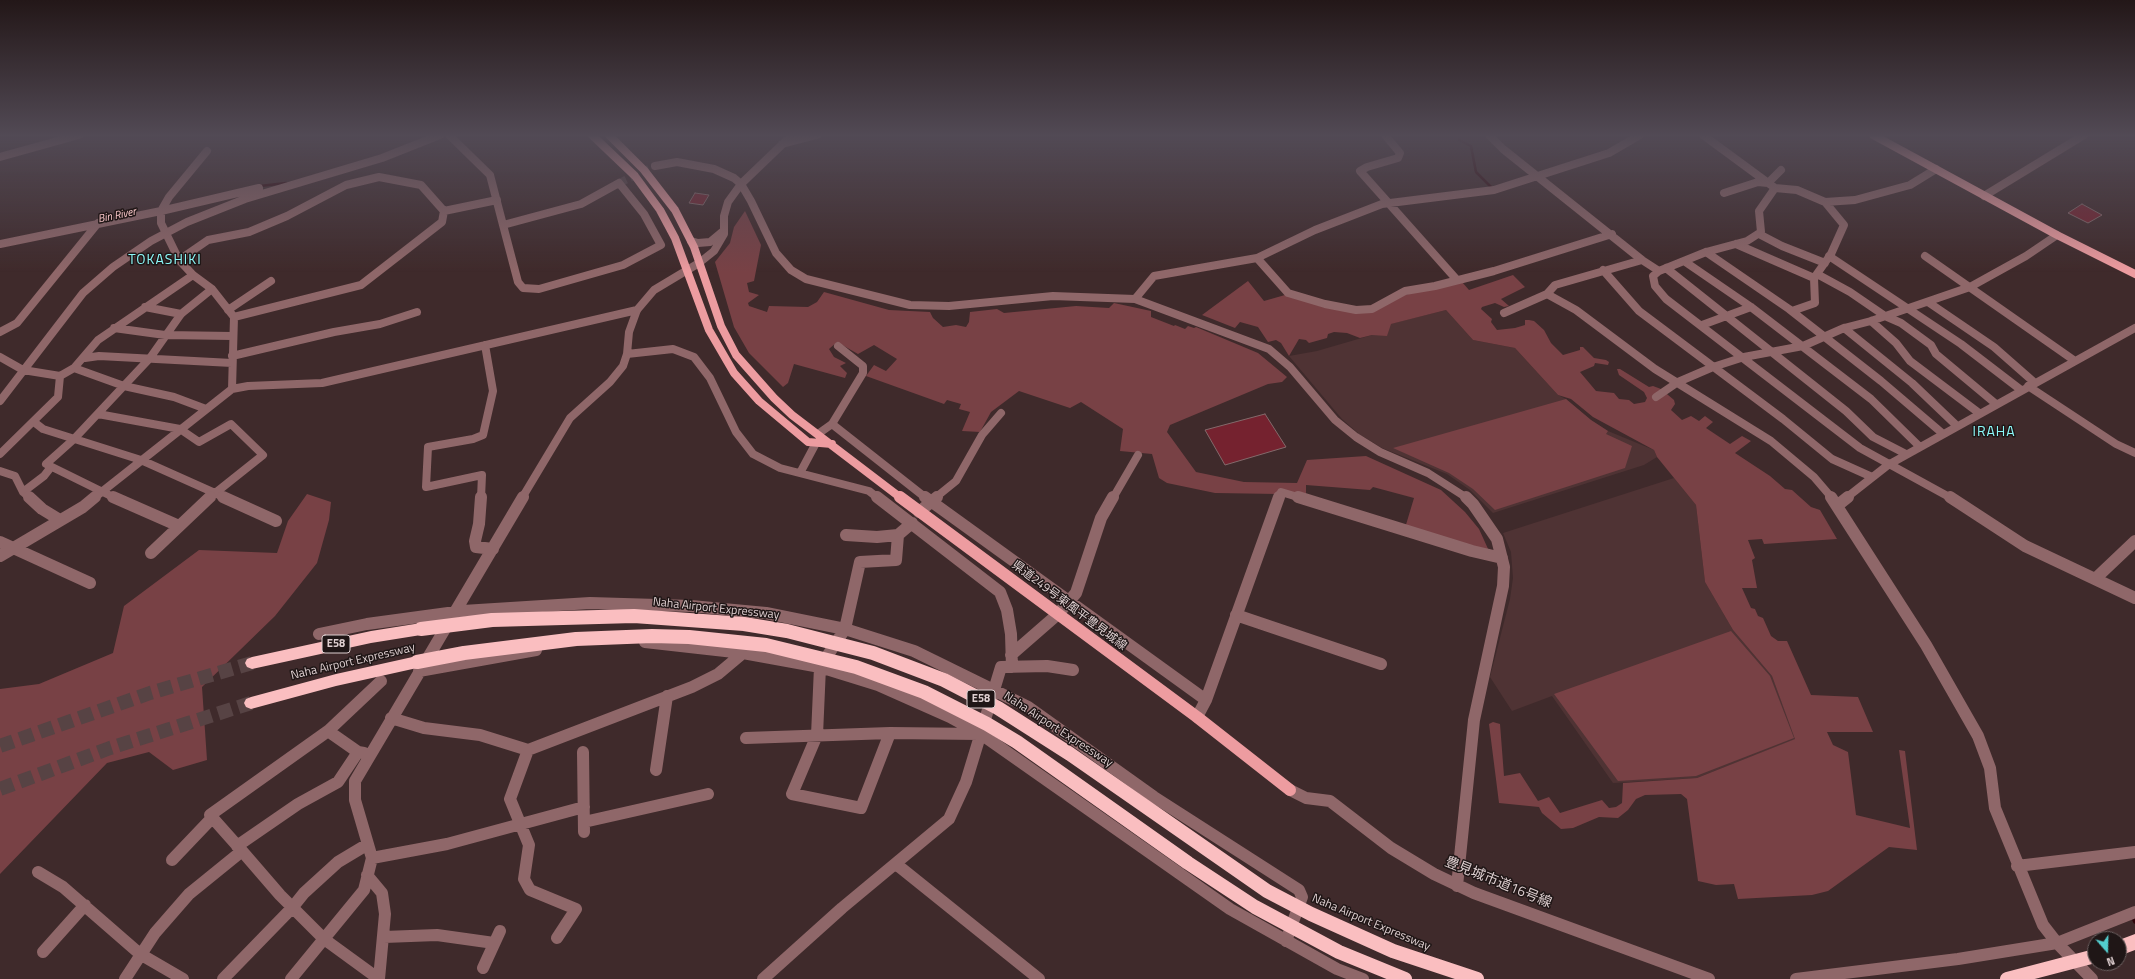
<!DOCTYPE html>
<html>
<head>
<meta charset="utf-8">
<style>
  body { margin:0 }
  #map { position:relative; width:2135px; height:979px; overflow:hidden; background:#3f2a2b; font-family:"Titillium Web",sans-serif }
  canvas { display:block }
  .north { position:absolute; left:2087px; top:931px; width:40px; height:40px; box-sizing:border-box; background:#1f1616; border:1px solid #6b6060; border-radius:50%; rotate:160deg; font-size:11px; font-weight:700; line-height:16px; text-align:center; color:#decfd0 }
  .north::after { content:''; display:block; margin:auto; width:14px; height:18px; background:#52cdce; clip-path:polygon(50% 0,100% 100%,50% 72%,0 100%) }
</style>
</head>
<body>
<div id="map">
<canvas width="2135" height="979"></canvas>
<div class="north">N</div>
</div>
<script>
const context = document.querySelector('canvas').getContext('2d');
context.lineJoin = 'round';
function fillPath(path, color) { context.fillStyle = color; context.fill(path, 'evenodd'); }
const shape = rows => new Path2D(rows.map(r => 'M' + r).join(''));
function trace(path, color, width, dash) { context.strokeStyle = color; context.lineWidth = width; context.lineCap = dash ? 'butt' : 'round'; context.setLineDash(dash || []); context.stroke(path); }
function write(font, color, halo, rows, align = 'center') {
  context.font = font + ' "Titillium Web","Noto Sans JP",sans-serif'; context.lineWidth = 3; context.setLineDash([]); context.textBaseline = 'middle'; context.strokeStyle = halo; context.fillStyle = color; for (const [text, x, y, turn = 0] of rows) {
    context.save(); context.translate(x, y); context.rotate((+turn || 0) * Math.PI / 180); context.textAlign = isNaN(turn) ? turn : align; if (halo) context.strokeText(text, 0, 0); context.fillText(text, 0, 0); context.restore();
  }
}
const built = shape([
  [1446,310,1473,340,1515,348,1558,395,1566,399,1591,420,1608,431,1654,450,1657,457,1644,465,1493,513,1470,490,1447,474,1382,448,1359,434,1342,419,1289,356,1317,351,1372,335,1387,335,1390,324],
  [1674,478,1696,505,1705,582,1733,630,1772,676,1796,739,1697,778,1613,783,1552,696,1512,711,1490,677,1510,599,1513,578,1511,552,1503,533]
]);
const green = shape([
  [745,211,761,245,754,281,747,283,749,292,759,295,748,303,749,306,767,312,769,306,808,307,817,302,824,292,889,310,930,312,933,318,943,327,956,325,966,327,969,322,970,312,997,309,1004,313,1076,306,1109,308,1114,303,1151,311,1151,317,1174,326,1175,325,1185,329,1188,326,1194,328,1196,327,1258,353,1287,377,1282,382,1268,384,1170,425,1167,432,1196,472,1244,482,1297,483,1307,460,1366,456,1441,490,1465,512,1479,529,1489,551,1405,528,1414,498,1373,487,1370,490,1306,485,1306,498,1278,494,1215,493,1167,483,1159,478,1152,454,1120,451,1123,429,1081,402,1070,408,1019,391,991,412,980,432,962,431,970,412,959,409,961,404,947,400,944,404,866,376,874,365,886,371,897,359,874,345,858,354,837,342,829,349,834,357,846,363,840,366,847,373,845,378,794,364,788,383,783,387,749,353,734,327,715,262,730,243,734,227],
  [1513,275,1525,287,1501,299,1509,306,1504,307,1495,303,1482,307,1481,309,1492,319,1491,322,1497,330,1515,328,1525,325,1525,320,1529,320,1534,321,1544,330,1551,343,1563,355,1580,350,1580,347,1583,347,1594,358,1606,360,1609,362,1608,365,1595,363,1594,366,1580,372,1596,391,1614,393,1619,399,1629,400,1634,404,1645,402,1647,398,1644,392,1619,375,1617,369,1620,369,1649,387,1653,386,1661,389,1674,400,1675,404,1671,410,1682,420,1691,416,1699,421,1705,416,1713,422,1706,428,1730,444,1742,436,1751,441,1735,453,1770,476,1785,489,1792,490,1811,507,1820,510,1837,539,1764,544,1762,539,1748,540,1755,558,1752,560,1757,588,1742,588,1751,608,1755,609,1758,616,1763,618,1771,636,1778,641,1787,641,1811,695,1858,697,1873,732,1827,732,1833,745,1848,752,1856,815,1910,828,1899,750,1905,751,1917,850,1889,847,1828,891,1812,895,1738,899,1734,884,1716,885,1698,881,1687,799,1681,794,1645,795,1636,799,1628,810,1618,818,1599,817,1573,828,1561,829,1542,813,1539,807,1499,803,1489,724,1493,722,1500,724,1504,776,1520,773,1538,801,1549,797,1560,813,1602,800,1609,808,1616,807,1622,803,1623,783,1697,778,1795,739,1772,676,1733,630,1705,582,1696,505,1657,457,1654,450,1593,417,1571,399,1558,395,1515,348,1473,340,1446,310,1391,324,1387,336,1372,335,1360,338,1347,333,1334,332,1328,334,1327,338,1309,343,1306,340,1299,339,1289,356,1281,343,1276,340,1268,342,1258,327,1240,322,1235,328,1202,315,1248,281,1264,301,1285,295,1349,312,1400,296,1462,282,1469,290],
  [1566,399,1591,420,1608,431,1606,434,1632,446,1625,468,1495,510,1473,489,1449,473,1393,448],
  [307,494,331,502,329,520,317,563,275,616,202,687,207,760,173,770,149,752,107,763,0,874,0,689,39,684,113,653,124,606,199,550,277,553,288,521],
  [1731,631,1770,676,1794,738,1696,776,1618,781,1554,694]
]);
const streamFar1 = shape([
  [1459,140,1471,146,1476,172,1491,187],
  [260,186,286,183]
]);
const stream = shape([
  [2134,920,2135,922]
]);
const building = shape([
  [695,193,709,195,703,205,689,203,695,193],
  [2082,204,2102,215,2088,223,2068,213,2082,204],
  [1265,414,1286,447,1225,465,1205,430,1265,414]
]);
const minorTunnel = shape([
  [619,183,655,166]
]);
const highwayTunnel = shape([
  [0,746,150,693,252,663],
  [0,789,110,748,251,703]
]);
const minorFar1 = shape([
  [449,135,490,175,503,225],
  [1385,135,1400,153,1398,158,1367,167,1360,171,1457,280],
  [1489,135,1503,149,1642,260,1659,271,1706,252,1747,241,1761,232,1759,211,1775,188],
  [1703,135,1775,188,1797,190,1825,202,1855,200,1910,185,1936,169],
  [782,144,817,135],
  [0,157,79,135],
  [655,166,677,162,714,169,734,178,741,184,751,201,776,253,791,270,806,279,910,305,949,306,1053,296,1135,299,1269,349,1290,367,1335,420,1356,437,1380,452,1428,473,1467,498],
  [619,183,644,214,661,245,623,265,539,289,523,288,518,282,503,225,581,204,619,183],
  [1724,193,1758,182,1768,183,1781,170],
  [1984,196,2084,135],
  [444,211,497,200],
  [1759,234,1782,246,1825,263],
  [691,241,698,243,710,242,722,232],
  [0,244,161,211,169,197,207,151],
  [1736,244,1814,278,1815,303,1792,311],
  [1706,252,1789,309,1881,381,1942,433],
  [1829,256,1961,344,2021,390],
  [1925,256,2075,361],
  [1257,258,1288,293,1325,304,1356,310,1372,309,1405,291,1435,286,1494,271,1612,234],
  [179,260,208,240,249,232,287,216,346,185,379,177,421,185,444,211,442,222,361,285,234,317],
  [1642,260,1555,285,1547,294,1576,310,1655,369,1771,441,1814,477,1832,498],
  [1684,261,1751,307,1871,399,1920,447],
  [1666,268,1846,411,1873,437,1906,454],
  [1603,270,1639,311,1783,419,1832,459,1872,477],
  [1659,271,1653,276,1655,286,1666,299,1860,448,1951,498],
  [1817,274,1850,292,1885,316,1901,323,1931,345,1936,354,1996,404],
  [1814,278,1831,254,1844,225,1825,202],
  [1135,299,1154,276,1257,258,1315,230,1382,204,1494,190,1609,153,1640,135],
  [1928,302,1994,347,2035,383],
  [145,307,181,314],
  [228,310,271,281],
  [1504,313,1547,294],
  [1871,321,1896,343,1910,361,1979,413],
  [1702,325,1751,307],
  [114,328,165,335,232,336],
  [1844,328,1912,383,1956,425],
  [0,332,17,323,98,223],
  [627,354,673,349,694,357,710,378,736,432,753,454,780,468,869,491,878,498],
  [232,356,334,332,380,324,417,312],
  [0,357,23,370,60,376,74,368,98,340,193,275],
  [85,358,99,356,232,363],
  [74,368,124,386,174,397,206,409],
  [2028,386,2116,444,2135,453],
  [232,389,234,317,212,289,193,275,179,260,161,223,161,211,259,188],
  [1656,397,1678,382,1713,367,1744,357,1803,346,1844,328,1871,321,1970,287,2026,256,2057,235],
  [0,401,83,293,113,267,151,241,187,222,245,199,382,158,440,135],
  [98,414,180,429,199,442,231,424,263,455,209,498],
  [34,422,43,429,141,460,226,498],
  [832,424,926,498],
  [818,434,832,424,863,373,863,366,838,346],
  [0,454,58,397,60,376],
  [0,471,15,476,23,492,30,498],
  [800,473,816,443],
  [23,492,44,476,51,467],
  [94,498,232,389,248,386,322,383,637,310],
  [115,498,46,464,74,439,150,358,181,314,212,289],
  [481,498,482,475,426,487,428,447,473,439,483,435,493,391,485,345],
  [522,498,570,418,610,382,623,366,627,354,629,332,637,310,654,290,699,263,714,251,724,234,724,216,728,202,741,184,792,135],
  [935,498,956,481,982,435,1001,413],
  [1113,498,1138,455],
  [1279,498,1281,492,1301,498],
  [1846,498,1888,465,2135,328]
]);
const minor = shape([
  [29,497,42,509,60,520],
  [113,497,179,526],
  [223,497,276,521],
  [481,497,479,524,475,541,476,547,493,549],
  [877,497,1000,592,1007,610,1011,634,1012,667],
  [925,497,1206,700],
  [1298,497,1472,551,1502,558],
  [1831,497,1926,645,1978,736,1990,768,1995,808,2043,925,2057,943,2092,979],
  [1950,497,2025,546,2135,598],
  [1838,505,1848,497],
  [919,512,937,497],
  [846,535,877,537,898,535],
  [0,542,90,583],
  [151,553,210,497],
  [0,556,83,507,95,497],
  [2095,579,2135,541],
  [1236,615,1381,664],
  [319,634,367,624,463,611,590,603,691,606,766,613,845,629,914,651,1028,707,1154,797,1299,890,1302,897,1286,941],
  [645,642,743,653,820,667,878,685,950,717,981,734,1230,909,1337,969,1363,979],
  [1011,655,1058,614,1076,593,1101,518,1113,497],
  [419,671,536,650],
  [1197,717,1206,700,1279,497],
  [391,718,424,728,480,735,528,750,692,687,718,674,743,653],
  [328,731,358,752,364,753],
  [890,733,861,808,792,794,817,735,820,667,845,629,860,562,896,560,898,535,912,523],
  [746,738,890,733,979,734],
  [528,750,510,799,529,845,524,879,530,890,576,909,557,938],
  [583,752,584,832],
  [656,770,667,696],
  [1290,790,1306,798,1330,801,1391,848,1434,874,1474,893,1709,979],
  [584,822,708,794],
  [237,846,298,804,338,782,358,752],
  [242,851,210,815,328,731,381,681],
  [372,858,447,844,584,807],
  [172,860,212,818],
  [896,864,1039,979],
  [2017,866,2135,852],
  [38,872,63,887,140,954,183,979],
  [367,875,382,893,385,914,379,979],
  [1457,886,1474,720,1503,586,1504,567,1497,539,1473,504,1466,497],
  [384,937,437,935,494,943],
  [43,952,85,905],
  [483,968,500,931],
  [125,979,155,933,189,894,242,851,280,895,324,939,379,979],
  [223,979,292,908,304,893,338,862,368,844],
  [291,979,364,890,372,858,355,800,355,781,523,497],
  [763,979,842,908,949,819,966,782,1001,667,1047,666,1073,670],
  [1796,979,1958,959,2057,943,2135,912]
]);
const majorFar1 = shape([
  [592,135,635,176,660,210,675,238,709,330,734,373,759,401,808,442,832,444],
  [609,135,644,170,675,210,694,247,721,326,736,355,774,398,792,415,901,498],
  [1873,135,2057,235,2135,274]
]);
const major = shape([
  [900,497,1197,717,1290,790]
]);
const highway = shape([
  [421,623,426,625,428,629,426,633,421,635,371,643,252,669,247,667,245,663,247,659,252,657,371,631,421,623],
  [417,656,422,658,424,662,422,666,417,668,336,686,251,709,246,707,244,703,246,699,251,697,336,674,417,656],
  [2135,934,2135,950,2119,956,2119,940,2135,934]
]);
const highwayBridge = shape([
  [421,629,492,620,634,616,744,624,787,631,873,653,944,680,998,708,1070,754,1267,891,1311,914,1393,951,1477,979],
  [417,662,464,653,576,639,652,636,689,637,766,645,856,667,924,692,987,724,1017,742,1188,863,1255,907,1339,952,1405,979],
  [2007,979,2095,956]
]);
const farWaternames = [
  ["Bin River",117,216,-12]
];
const shields = [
  [336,644,28],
  [981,699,28]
];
const shieldNames = [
  ["E58",336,644],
  ["E58",981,699]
];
const streetNames = [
  ["県道249号東風平豊見城線",1069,606,37],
  ["Naha Airport Expressway",716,609,6],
  ["Naha Airport Expressway",353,662,-13],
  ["Naha Airport Expressway",1058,730,33],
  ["Naha Airport Expressway",1371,923,23]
];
const quarterNames = [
  ["TOKASHIKI",165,261],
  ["IRAHA",1994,433]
];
const nearStreetnames = [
  ["豊見城市道16号線",1498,883,22]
];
fillPath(built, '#4f3334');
fillPath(green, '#784145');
trace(streamFar1, '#2e040a', 2.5);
trace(stream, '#2e040a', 3.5);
fillPath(building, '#75222f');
trace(building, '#836a6b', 1);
trace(minorTunnel, '#574344', 8, [8, 4.5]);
trace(highwayTunnel, '#574344', 14, [14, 7]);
trace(minorFar1, '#8f6769', 8);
trace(minor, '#8f6769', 12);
trace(majorFar1, '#ed9ca0', 8);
trace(major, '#ed9ca0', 12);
fillPath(highway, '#fabec0');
trace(highwayBridge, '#fabec0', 14);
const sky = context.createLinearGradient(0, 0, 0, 272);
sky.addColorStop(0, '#231718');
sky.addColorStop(0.5, '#524a55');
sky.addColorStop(1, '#524a5500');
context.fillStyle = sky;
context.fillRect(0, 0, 2135, 272);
write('italic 11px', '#fbc8ca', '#1f1616', farWaternames);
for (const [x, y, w] of shields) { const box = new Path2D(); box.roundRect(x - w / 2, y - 9, w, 18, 3); context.fillStyle = '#1f1616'; context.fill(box); trace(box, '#decfd0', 1); }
write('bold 11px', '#decfd0', null, shieldNames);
write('12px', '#decfd0', '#1f1616', streetNames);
context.letterSpacing = '1px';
write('14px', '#8cf8f8', '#1f1616', quarterNames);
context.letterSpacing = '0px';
write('14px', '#decfd0', '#1f1616', nearStreetnames);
</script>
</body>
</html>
